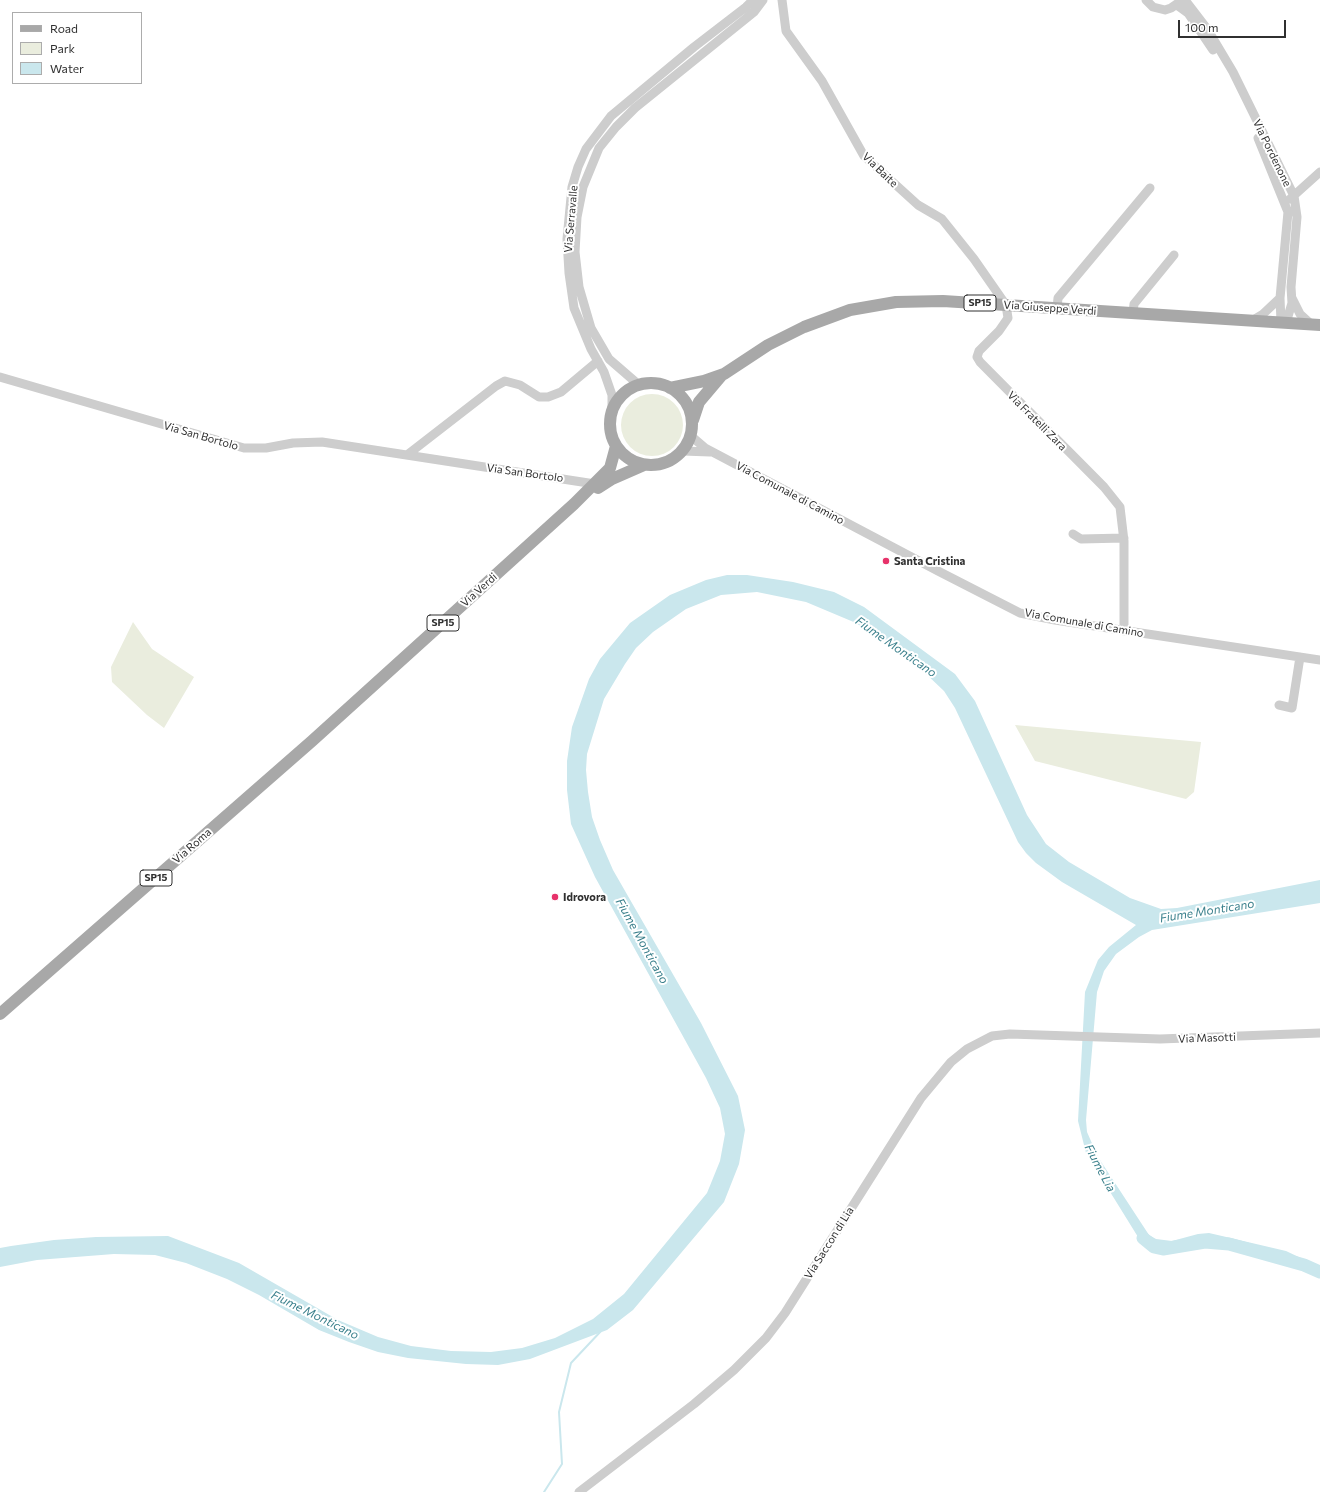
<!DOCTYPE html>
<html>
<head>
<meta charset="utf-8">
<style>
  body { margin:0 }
  #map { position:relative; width:1320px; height:1492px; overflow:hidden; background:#fff; font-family:Commissioner,sans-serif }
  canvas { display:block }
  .legend { position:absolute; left:12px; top:12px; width:130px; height:72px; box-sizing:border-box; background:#fff; border:1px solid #acacac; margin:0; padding:5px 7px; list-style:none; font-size:12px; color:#303030 }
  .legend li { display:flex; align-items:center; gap:8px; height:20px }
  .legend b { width:20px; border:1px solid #acacac }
  .scale { position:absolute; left:1178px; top:20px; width:108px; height:18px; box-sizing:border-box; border:2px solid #303030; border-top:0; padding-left:5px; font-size:12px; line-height:14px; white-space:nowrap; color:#303030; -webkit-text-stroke:3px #fff; paint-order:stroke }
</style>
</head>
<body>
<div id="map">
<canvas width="1320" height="1492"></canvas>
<ul class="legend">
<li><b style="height:5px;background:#a8a8a8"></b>Road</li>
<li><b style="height:11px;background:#eaedde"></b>Park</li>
<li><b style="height:11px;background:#cae7ed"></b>Water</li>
</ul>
<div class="scale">100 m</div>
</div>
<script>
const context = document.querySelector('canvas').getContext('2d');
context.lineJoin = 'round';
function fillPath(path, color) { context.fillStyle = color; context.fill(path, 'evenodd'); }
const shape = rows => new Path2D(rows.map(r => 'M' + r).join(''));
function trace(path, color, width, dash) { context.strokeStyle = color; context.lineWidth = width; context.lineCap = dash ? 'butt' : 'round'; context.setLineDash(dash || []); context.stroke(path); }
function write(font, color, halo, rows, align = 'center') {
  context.font = font + ' Commissioner,sans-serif'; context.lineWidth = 4; context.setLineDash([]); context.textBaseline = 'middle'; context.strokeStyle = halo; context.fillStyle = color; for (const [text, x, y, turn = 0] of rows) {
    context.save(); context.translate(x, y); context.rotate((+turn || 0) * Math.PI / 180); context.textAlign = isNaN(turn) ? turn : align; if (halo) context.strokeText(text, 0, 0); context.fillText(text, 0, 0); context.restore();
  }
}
const green = shape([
  '621 425a31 31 0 1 1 62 0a31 31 0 1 1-62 0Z',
  [133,622,152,649,194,677,164,728,147,715,112,682,111,667],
  [1015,725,1201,742,1194,792,1186,799,1035,761]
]);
const water = shape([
  [727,575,747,575,793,582,834,592,864,607,955,674,975,701,1027,815,1046,844,1069,862,1130,898,1161,909,1177,908,1320,880,1320,903,1152,930,1139,937,1116,954,1104,971,1097,992,1086,1120,1087,1132,1098,1157,1149,1235,1156,1239,1172,1241,1198,1234,1209,1233,1222,1236,1286,1251,1320,1267,1320,1274,1281,1258,1228,1243,1200,1240,1158,1248,1148,1246,1138,1237,1086,1153,1078,1121,1085,992,1098,960,1109,947,1136,925,1062,882,1036,863,1026,853,1018,842,955,708,944,691,924,672,856,623,806,602,757,592,721,595,686,609,653,632,636,648,625,664,604,699,587,754,586,770,588,792,592,817,600,840,613,870,701,1023,738,1096,745,1130,739,1164,724,1202,633,1310,607,1330,530,1359,498,1365,466,1364,408,1358,378,1352,349,1342,319,1330,259,1295,227,1279,186,1263,155,1255,114,1254,37,1260,0,1267,0,1248,11,1246,54,1240,96,1237,168,1236,239,1263,338,1320,378,1337,411,1346,451,1351,491,1352,522,1348,555,1338,593,1319,624,1294,707,1193,720,1161,725,1134,720,1108,706,1078,595,877,571,824,567,790,567,761,572,727,589,679,600,659,630,623,670,595,706,580]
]);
const stream = shape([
  [544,1492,562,1464,559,1412,571,1363,602,1330]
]);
const river = shape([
  [1143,1238,1154,1247,1163,1249,1205,1242,1229,1244,1304,1265,1320,1272]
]);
const minor = shape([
  [782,0,786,31,822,81,864,156,918,205,942,219,974,259,1006,305,1008,318,999,331,979,351,977,357,980,362,1104,487,1120,507,1124,541,1124,631],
  [1146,0,1153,7,1165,10,1171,8,1181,1],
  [1185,0,1208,30,1233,72,1294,196,1297,217,1291,287,1292,303,1286,323],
  [1177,5,1188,13,1213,50],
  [1258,138,1288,212,1280,298,1281,322],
  [1290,199,1320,172],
  [1292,298,1300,314,1312,325],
  [1057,308,1058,298,1150,188],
  [1133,313,1134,304,1174,255],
  [1253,320,1263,314,1280,298],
  [0,377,244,448,266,448,293,443,322,442,595,484],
  [639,385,609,359,591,328,579,287,575,252,577,217,583,187,599,148,616,127,635,108,754,12,763,0],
  [612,411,612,395,604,372,591,349,574,308,569,273,567,239,572,187,578,167,586,149,611,116,694,47,746,7,753,0],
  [691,436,705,448,938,571,1020,613,1055,620,1320,660],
  [683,451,710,452],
  [407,455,496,386,505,381,520,385,539,397,548,397,561,392,598,361],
  [1073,534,1081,539,1124,538],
  [1279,705,1292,708,1300,657],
  [579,1492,694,1404,734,1370,766,1338,785,1313,921,1098,951,1062,967,1049,992,1036,1010,1034,1160,1039,1320,1033]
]);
const major = shape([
  '610 424a41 41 0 1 1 82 0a41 41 0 1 1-82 0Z',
  [670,388,704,381,724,374,768,345,804,327,850,310,896,302,943,301,1320,325],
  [693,420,699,402,721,376],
  [598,488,612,479,644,465],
  [0,1014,312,741,574,504,610,468,616,446]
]);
const markers = [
  [886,561,4,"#e7326a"],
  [555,897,4,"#e7326a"]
];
const shields = [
  [980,303,32],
  [443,623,32],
  [156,878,32]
];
const shieldNames = [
  ["SP15",980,303],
  ["SP15",443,623],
  ["SP15",156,878]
];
const streetNames = [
  ["Via Pordenone",1272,153,64],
  ["Via Baite",880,170,44],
  ["Via Serravalle",571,219,-85],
  ["Via Giuseppe Verdi",1050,308,4],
  ["Via Fratelli Zara",1037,421,45],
  ["Via San Bortolo",201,436,16],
  ["Via San Bortolo",525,473,8],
  ["Via Comunale di Camino",790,493,28],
  ["Via Verdi",479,590,-42],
  ["Via Comunale di Camino",1084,623,10],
  ["Via Roma",192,846,-41],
  ["Via Masotti",1207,1038,-2],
  ["Via Saccon di Lia",829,1243,-58]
];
const poiNames = [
  ["Santa Cristina",894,561],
  ["Idrovora",563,897]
];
const waterNames = [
  ["Fiume Monticano",896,647,35],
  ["Fiume Monticano",1207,911,-9],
  ["Fiume Monticano",642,941,61],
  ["Fiume Lia",1100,1168,62],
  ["Fiume Monticano",315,1315,26]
];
fillPath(green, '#eaedde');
fillPath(water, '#cae7ed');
trace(stream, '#cae7ed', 2);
trace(river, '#cae7ed', 13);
trace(minor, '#cdcdcd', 9);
trace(major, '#a8a8a8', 12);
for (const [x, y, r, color] of markers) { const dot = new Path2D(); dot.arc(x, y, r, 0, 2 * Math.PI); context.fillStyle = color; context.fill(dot); trace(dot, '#fff', 1.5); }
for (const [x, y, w] of shields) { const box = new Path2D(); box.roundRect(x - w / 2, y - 8, w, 16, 3); context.fillStyle = '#fff'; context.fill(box); trace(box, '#303030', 1); }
write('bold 10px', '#303030', null, shieldNames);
write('11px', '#303030', '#fff', streetNames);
write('bold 11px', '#303030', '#fff', poiNames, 'left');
write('italic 12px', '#3b808c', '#fff', waterNames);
</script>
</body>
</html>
